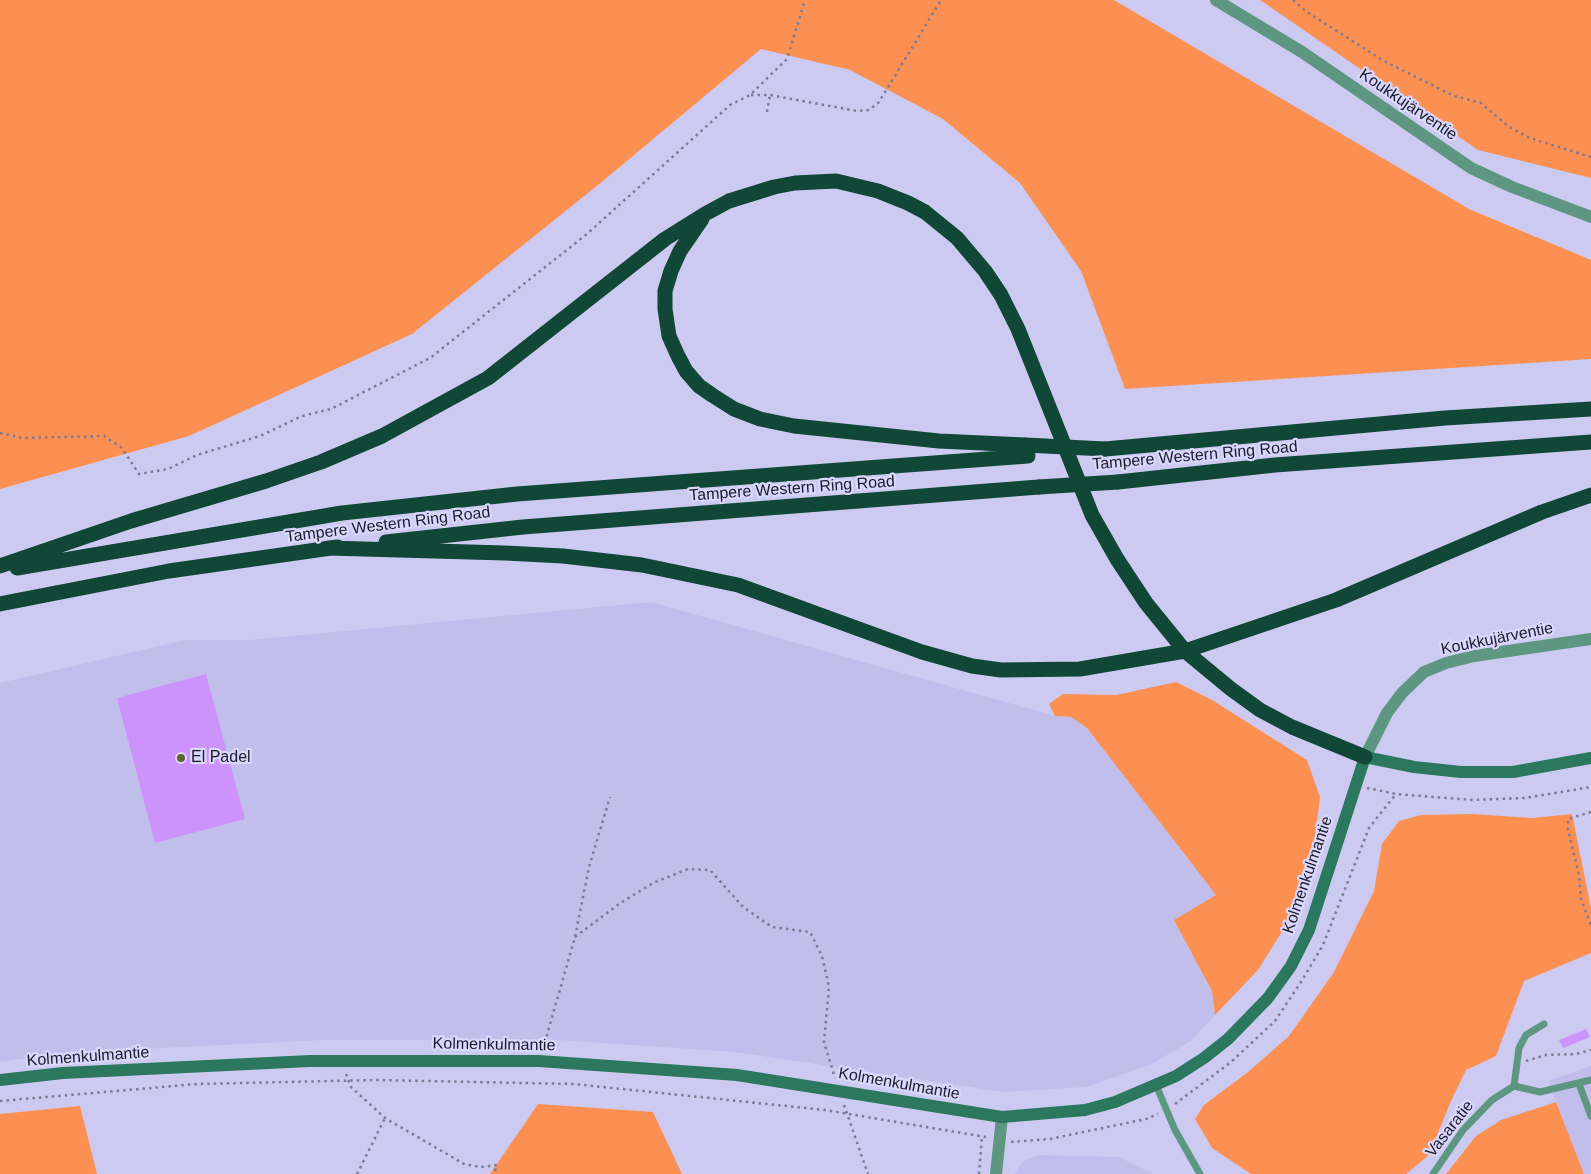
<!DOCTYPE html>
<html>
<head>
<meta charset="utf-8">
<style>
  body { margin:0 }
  canvas { display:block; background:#cdcaf1 }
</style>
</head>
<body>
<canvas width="1591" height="1174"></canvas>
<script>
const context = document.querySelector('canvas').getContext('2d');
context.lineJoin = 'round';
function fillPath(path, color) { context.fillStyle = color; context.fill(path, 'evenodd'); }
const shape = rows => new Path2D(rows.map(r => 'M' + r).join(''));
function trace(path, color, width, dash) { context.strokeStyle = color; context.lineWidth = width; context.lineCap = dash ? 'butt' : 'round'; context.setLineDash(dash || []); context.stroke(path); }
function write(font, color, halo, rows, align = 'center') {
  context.font = font + ' Helvetica,sans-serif'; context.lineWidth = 4.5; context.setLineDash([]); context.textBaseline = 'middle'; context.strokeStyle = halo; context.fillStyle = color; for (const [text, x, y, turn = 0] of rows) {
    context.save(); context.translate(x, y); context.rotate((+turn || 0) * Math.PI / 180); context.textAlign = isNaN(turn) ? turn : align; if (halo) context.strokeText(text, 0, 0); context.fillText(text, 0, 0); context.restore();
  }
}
const built = shape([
  [651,602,1055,716,1071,717,1087,728,1216,895,1174,920,1212,991,1215,1015,1191,1041,1150,1065,1086,1087,1004,1092,735,1052,558,1040,323,1040,62,1053,0,1062,0,683,185,640,249,640],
  [1591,1066,1591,1174,1584,1174,1548,1081],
  [1037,1155,1119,1157,1153,1174,1015,1174,1022,1162]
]);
const green = shape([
  [0,0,1114,0,1469,209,1591,260,1591,359,1125,389,1081,271,1020,183,943,119,850,70,761,49,603,181,412,334,189,436,0,489],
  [1260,0,1591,0,1591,178,1478,150],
  [1176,682,1212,700,1307,760,1320,797,1314,845,1288,922,1258,970,1215,1015,1212,991,1174,920,1216,895,1087,728,1071,717,1055,716,1049,704,1063,694,1116,695],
  [1472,814,1532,818,1572,814,1591,908,1591,953,1524,981,1496,1056,1466,1070,1451,1101,1429,1155,1406,1174,1251,1174,1212,1148,1195,1119,1204,1105,1248,1072,1289,1036,1334,972,1374,891,1382,844,1399,821,1421,815],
  [1556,1102,1584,1174,1446,1174,1476,1136,1501,1120],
  [538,1104,653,1112,682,1174,490,1174],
  [80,1106,97,1174,0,1174,0,1114]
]);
const building = shape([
  [206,674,245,819,155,843,117,698],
  [1586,1029,1590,1037,1563,1048,1559,1040]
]);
const path = shape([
  [1293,0,1307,12,1384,61,1454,96,1481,103,1509,127,1530,138,1591,157],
  [751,95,770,95,857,111,869,110,879,102,941,0],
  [767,112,770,95],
  [0,433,23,438,104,436,122,448,139,474,168,469,197,455,260,436,302,416,331,409,430,358,587,234,730,105,750,95,787,59,805,0],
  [1367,788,1396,794,1473,800,1525,798,1591,787],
  [1591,812,1568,819,1568,829,1579,875,1581,899,1591,926],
  [575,937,619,904,653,883,688,869,710,870,743,907,772,927,810,932,822,956,829,987,824,1042,835,1078],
  [543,1049,575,937,589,867,610,797],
  [1526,1061,1546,1055,1576,1054,1591,1050],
  [346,1074,351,1087,385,1118,464,1164,481,1167,497,1165,494,1174],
  [0,1101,197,1084,376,1080,574,1084,825,1110,986,1137],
  [1175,1104,1231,1062,1275,1021,1301,982,1323,945,1369,828,1396,794],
  [844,1105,868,1174],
  [1011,1142,1050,1139,1146,1119,1158,1114],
  [357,1174,385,1118],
  [979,1174,982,1136]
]);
const lane = shape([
  [1579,1084,1591,1116],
  [1156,1085,1175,1130,1200,1174],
  [1514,1086,1540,1092,1591,1080],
  [1514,1086,1519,1048,1526,1035,1544,1024],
  [1433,1174,1463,1130,1492,1100,1514,1086]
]);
const street = shape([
  [1216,0,1302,52,1471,168,1512,187,1591,217],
  [1365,757,1387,713,1402,693,1424,672,1446,663,1474,656,1591,639],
  [996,1174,1002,1117]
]);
const secondary = shape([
  [0,1080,63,1073,310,1061,539,1061,737,1075,1002,1117,1085,1110,1115,1102,1176,1076,1204,1058,1228,1039,1268,998,1291,966,1309,930,1365,757,1414,767,1461,772,1513,772,1591,758]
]);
const highway = shape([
  [702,219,680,251,671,271,665,291,665,309,669,336,678,356,686,371,699,386,712,395,734,409,760,419,794,426,939,441,1025,445],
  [1105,449,1445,418,1591,409],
  [1118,482,1275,465,1591,442],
  [386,542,523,527,1039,487],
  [328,548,505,553,563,556,642,565,738,585,922,652,972,666,1001,670,1080,669,1185,651,1336,600,1542,512,1591,495],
  [0,566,131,521,266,481,321,462,382,436,488,378,665,239,705,214,729,201,774,187,795,183,836,181,878,191,908,203,925,212,957,238,985,271,1001,295,1018,329,1092,515,1117,559,1146,603,1185,651,1231,689,1260,710,1292,727,1365,757],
  [17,568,342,513,517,494,1028,456],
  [0,604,169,571,338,547]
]);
const highwayBridge = shape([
  [1025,445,1105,449],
  [1039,487,1118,482]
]);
const markers = [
  [181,758,5,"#61612e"]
];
const streetNames = [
  ["Koukkujärventie",1408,105,34],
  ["Tampere Western Ring Road",1195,456,-5],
  ["Tampere Western Ring Road",792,489,-4],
  ["Tampere Western Ring Road",388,525,-7],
  ["Koukkujärventie",1497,639,-11],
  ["Kolmenkulmantie",1308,875,-71],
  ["Kolmenkulmantie",494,1045,1],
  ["Kolmenkulmantie",88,1057,-4],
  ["Kolmenkulmantie",899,1084,10],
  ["Vasaratie",1450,1129,-52]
];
const poiNames = [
  ["El Padel",191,758]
];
fillPath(built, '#c1beeb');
fillPath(green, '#fc9052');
fillPath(building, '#cd93fc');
trace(path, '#7c7a95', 2.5, [2.5, 4]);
trace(lane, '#5d9782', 7);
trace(street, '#5d9782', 12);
trace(secondary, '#2b785f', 12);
trace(highway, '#114737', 15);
trace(highwayBridge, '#114737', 15);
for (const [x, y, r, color] of markers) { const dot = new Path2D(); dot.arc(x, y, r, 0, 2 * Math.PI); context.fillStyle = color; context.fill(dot); trace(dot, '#dad7fe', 2); }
write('16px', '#1c1b29', '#dad7fe', streetNames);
write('16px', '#1c1b29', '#dad7fe', poiNames, 'left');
</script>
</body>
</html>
